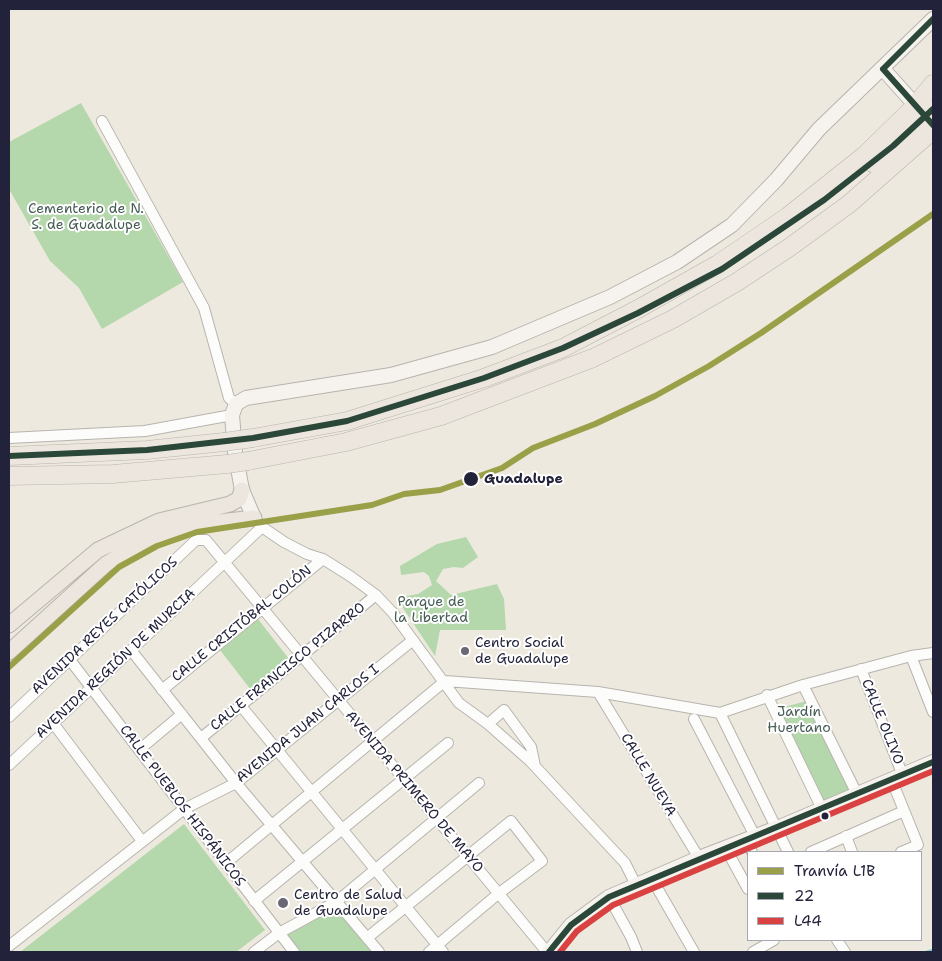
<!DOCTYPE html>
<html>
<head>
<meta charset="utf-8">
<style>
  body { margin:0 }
  #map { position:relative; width:942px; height:961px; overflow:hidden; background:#eee9de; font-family:"Shantell Sans",sans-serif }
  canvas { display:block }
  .frame { position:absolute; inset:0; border:10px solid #22223b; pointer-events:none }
  .legend { position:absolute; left:747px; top:851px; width:175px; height:90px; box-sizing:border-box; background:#fff; border:1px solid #a7a7b1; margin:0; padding:6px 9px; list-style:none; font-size:15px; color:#22223b }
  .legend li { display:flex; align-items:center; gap:10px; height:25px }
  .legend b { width:25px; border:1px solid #a7a7b1 }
</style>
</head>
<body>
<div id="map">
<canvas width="942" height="961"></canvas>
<div class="frame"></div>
<ul class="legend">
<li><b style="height:6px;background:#9aa048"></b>Tranvía L1B</li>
<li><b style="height:6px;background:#2a4739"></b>22</li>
<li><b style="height:6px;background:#da4241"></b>L44</li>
</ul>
</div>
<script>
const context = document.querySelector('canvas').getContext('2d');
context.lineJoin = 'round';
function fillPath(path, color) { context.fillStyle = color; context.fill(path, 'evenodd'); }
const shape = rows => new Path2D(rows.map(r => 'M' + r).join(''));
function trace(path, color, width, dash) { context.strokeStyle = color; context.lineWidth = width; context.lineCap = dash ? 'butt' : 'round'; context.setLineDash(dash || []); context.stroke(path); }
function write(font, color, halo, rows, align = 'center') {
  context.font = font + ' "Shantell Sans",sans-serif'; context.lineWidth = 4; context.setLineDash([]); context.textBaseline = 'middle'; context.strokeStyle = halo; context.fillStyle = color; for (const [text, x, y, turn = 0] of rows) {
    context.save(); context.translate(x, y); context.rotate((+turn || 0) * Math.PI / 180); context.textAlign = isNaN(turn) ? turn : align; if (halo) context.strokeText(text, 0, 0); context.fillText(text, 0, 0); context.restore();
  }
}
const green = shape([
  [81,103,183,282,102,329,79,288,50,261,9,189,9,142],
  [466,537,478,557,463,568,454,567,443,569,436,581,451,595,497,584,504,599,506,630,440,630,435,656,403,608,401,597,418,594,432,585,429,576,424,572,401,575,400,566,437,544],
  [258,619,289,659,251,690,220,650],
  [807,701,854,795,826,807,776,709],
  [184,824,265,930,236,952,20,952],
  [334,905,373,952,300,952,285,932]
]);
const stream = shape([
  [926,952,933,950]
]);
const street = shape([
  [102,121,204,308,229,398,236,404],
  [9,438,145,431,232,415],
  [254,518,262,527,284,542,307,554,323,559,350,576,376,595,393,613,459,703,488,724,530,761,625,863,636,885],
  [131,650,236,783,379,952],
  [911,656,933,712],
  [70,660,294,952],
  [861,669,903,776],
  [445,681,598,692,720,713,803,685,911,656,933,653],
  [803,685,857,794],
  [162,690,323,559],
  [598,692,699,858],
  [767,695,822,809],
  [241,706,443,952],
  [720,713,788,852],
  [9,717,196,540,206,540,547,952],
  [694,719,755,836],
  [53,723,142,841],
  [488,724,504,710,531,747,535,766],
  [201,738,376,595],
  [139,750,182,714],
  [9,765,262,527],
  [892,781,918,845,901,852],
  [846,836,852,852],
  [746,839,752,852],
  [725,847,748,889],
  [811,852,904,811],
  [226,863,445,681],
  [652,879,694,952],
  [609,897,631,937,637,952],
  [254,901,448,743],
  [367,938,511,821,542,861,498,894,429,952],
  [837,940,845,952],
  [9,946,184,809,236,783,413,640],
  [254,952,279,933,336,902,479,783],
  [753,952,774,940]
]);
const secondary = shape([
  [883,69,909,98],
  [254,518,242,490,235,452,232,415,236,404,246,398,391,375,492,347,610,297,677,262,732,225,776,180,819,129,933,19],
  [549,952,571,925,609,897,699,858,782,826,933,762]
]);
const primary = shape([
  [9,625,98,550,159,521,230,504,239,499,242,490],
  [9,652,106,564,137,546,167,533,202,524,254,518]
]);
const highway = shape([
  [872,163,933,109],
  [253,438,347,421,484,378,563,348,638,309,718,264,787,217,865,155,913,108,933,84],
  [9,456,147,450,224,442],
  [248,461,346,442,441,416,593,358,673,319,737,282,790,247,849,204,933,130],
  [9,476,113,474,227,464]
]);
const highwayBridge = shape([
  [224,442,253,438],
  [227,464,248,461]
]);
const bus1 = shape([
  [883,69,933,125],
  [883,69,933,19],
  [9,456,147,450,253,438,347,421,484,378,563,348,638,313,722,269,824,200,893,146,933,109],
  [549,952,571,925,609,897,933,762]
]);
const bus2 = shape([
  [560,952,577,931,613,905,933,771]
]);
const tram1 = shape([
  [9,667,119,567,157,546,197,532,372,505,404,494,440,490,502,468,533,448,595,424,655,396,709,366,761,333,933,214]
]);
const markers = [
  [471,479,8,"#22223b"],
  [465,651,5,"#696874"],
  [825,816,4.5,"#22223b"],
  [283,903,6,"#696874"]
];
const parkNames = [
  ["Cementerio de N.",86,209],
  ["S. de Guadalupe",86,225],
  ["Parque de",431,602],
  ["la Libertad",431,618],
  ["Jardín",799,712],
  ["Huertano",799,728]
];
const stopNames = [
  ["Guadalupe",484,479]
];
const streetNames = [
  ["CALLE CRISTÓBAL COLÓN",242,624,-39],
  ["AVENIDA REYES CATÓLICOS",105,626,-43],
  ["AVENIDA REGIÓN DE MURCIA",116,664,-43],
  ["CALLE FRANCISCO PIZARRO",288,667,-39],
  ["CALLE OLIVO",882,722,68],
  ["AVENIDA JUAN CARLOS I",308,724,-39],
  ["CALLE NUEVA",648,775,59],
  ["AVENIDA PRIMERO DE MAYO",414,792,50],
  ["CALLE PUEBLOS HISPÁNICOS",182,806,53]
];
const poiNames = [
  ["Centro Social",475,643],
  ["de Guadalupe",475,659],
  ["Centro de Salud",294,895],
  ["de Guadalupe",294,911]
];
fillPath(green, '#b4d7ab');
trace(stream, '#86c7da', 2.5);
trace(street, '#b7b4af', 12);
trace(secondary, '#b7b4af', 16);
trace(primary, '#b7b4af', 17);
trace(highway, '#b7b4af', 19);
trace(street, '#fcfcfa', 10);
trace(secondary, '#f6f3ef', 14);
trace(primary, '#ede6de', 15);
trace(highway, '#ede6de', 18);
trace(highwayBridge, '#b7b4af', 19, []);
trace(highwayBridge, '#ede6de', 18);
trace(bus1, '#2a4739', 6);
trace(bus2, '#da4241', 6);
trace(tram1, '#9aa048', 6);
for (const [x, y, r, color] of markers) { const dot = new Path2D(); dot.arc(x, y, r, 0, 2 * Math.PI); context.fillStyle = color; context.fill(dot); trace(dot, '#fff', 2); }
write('14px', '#455c54', '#fff', parkNames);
write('bold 14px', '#22223b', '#fff', stopNames, 'left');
write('14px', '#22223b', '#fff', streetNames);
write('14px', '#22223b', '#fff', poiNames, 'left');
</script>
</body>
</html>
